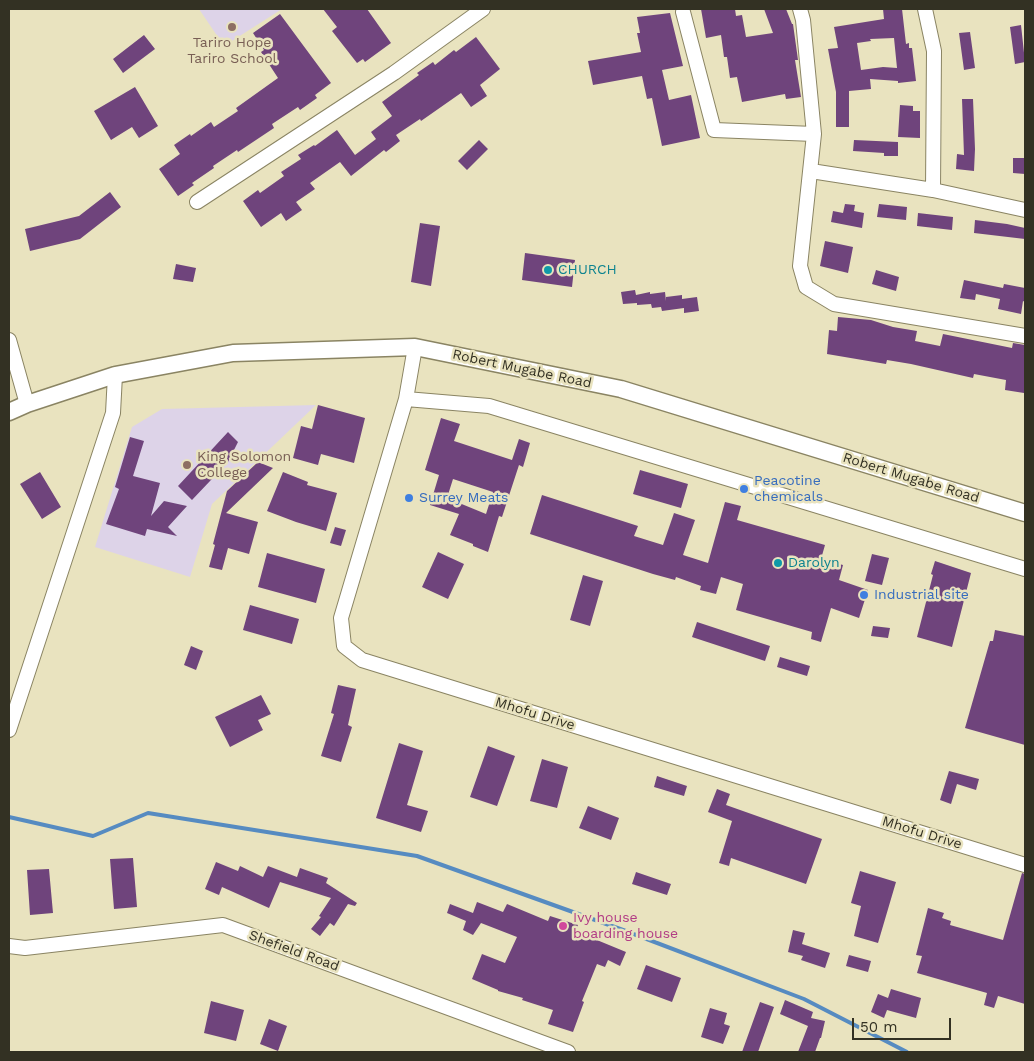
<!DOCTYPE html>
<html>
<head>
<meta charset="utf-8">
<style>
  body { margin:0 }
  #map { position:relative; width:1034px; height:1061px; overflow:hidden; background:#e9e3bf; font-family:"Work Sans",sans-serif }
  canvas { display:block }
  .frame { position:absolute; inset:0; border:10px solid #333123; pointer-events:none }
  .scale { position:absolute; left:852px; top:1018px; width:99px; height:22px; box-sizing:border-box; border:2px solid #333123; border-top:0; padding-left:6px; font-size:15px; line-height:18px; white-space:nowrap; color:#333123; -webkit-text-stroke:4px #e9e3bf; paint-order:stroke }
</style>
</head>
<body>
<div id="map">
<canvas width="1034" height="1061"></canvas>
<div class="frame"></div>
<div class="scale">50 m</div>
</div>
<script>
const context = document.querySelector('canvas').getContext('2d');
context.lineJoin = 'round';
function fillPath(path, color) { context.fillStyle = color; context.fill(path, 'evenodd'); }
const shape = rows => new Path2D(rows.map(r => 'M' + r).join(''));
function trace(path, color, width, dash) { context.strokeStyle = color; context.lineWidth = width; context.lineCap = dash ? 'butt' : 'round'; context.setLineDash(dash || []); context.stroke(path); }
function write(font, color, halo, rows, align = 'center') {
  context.font = font + ' "Work Sans",sans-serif'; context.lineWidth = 5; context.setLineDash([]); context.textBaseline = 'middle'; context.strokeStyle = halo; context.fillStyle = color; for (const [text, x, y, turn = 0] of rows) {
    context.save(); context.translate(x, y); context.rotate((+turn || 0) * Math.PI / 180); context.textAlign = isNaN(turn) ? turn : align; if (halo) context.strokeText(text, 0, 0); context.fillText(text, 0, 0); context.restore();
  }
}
const education = shape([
  [199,9,282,9,224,46],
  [316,405,212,504,190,577,95,547,132,427,162,409]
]);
const stream = shape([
  [9,817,93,836,148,813,417,856,623,930,804,999,907,1052]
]);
const building = shape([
  [323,9,367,9,391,43,365,62,363,59,357,63,332,31,337,27],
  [701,9,735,9,736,16,742,15,746,37,773,33,764,9,786,9,792,24,793,24,798,60,795,60,801,97,786,99,785,94,742,102,737,77,730,78,727,57,724,57,721,35,706,38],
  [883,9,902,9,906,44,909,43,909,48,912,48,916,81,898,83,898,81,870,79,871,89,849,91,849,127,836,127,836,92,828,49,838,48,834,27,884,19],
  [894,38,897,68,883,67,861,70,857,43,871,41,870,39],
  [670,13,683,66,662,70,669,100,691,95,700,138,662,146,652,98,647,99,642,76,593,85,588,61,641,52,637,33,640,33,637,17],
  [280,14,331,83,315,95,317,98,300,110,298,107,272,124,274,128,238,152,237,150,213,166,214,168,192,183,194,185,178,196,159,169,180,154,174,145,190,134,191,136,211,122,214,127,238,111,236,108,278,78,261,52,264,50,253,33],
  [1021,25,1025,62,1015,64,1010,27],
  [970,32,975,68,964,70,959,33],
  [144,35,155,49,123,73,113,59],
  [476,37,500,69,480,85,487,96,471,107,461,93,421,121,420,119,396,135,400,141,386,152,384,150,351,176,340,162,310,183,315,189,296,202,302,210,286,221,281,213,261,227,243,201,258,190,260,193,284,176,281,172,301,159,298,155,314,145,315,146,337,130,355,155,376,139,371,132,392,116,382,102,419,75,417,73,433,62,435,65,454,50,456,52],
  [135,87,158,126,139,138,132,127,111,140,94,111],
  [962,99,973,99,975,149,974,171,956,169,957,154,964,155],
  [900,105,913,106,913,111,920,111,920,138,898,137],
  [479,140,488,149,467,170,458,161],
  [854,140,898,142,898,156,884,156,884,153,853,151],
  [1013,158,1025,158,1025,174,1013,173],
  [110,192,121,207,80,239,30,251,25,229,79,216],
  [845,204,855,205,854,211,864,213,862,228,831,222,833,211,843,213],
  [879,204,907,207,906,220,877,217],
  [918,213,953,217,952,230,917,226],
  [975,220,1007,224,1025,228,1025,239,974,233],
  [420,223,440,226,431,286,411,282],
  [825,241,853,247,848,273,820,266],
  [525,253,575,260,572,287,522,280],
  [176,264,196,268,193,282,173,279],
  [876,270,899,277,896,291,872,284],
  [964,280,1003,288,1004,284,1025,288,1025,302,1023,301,1021,314,998,309,1000,299,976,294,975,300,960,298],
  [635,290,636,295,650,292,650,294,665,292,666,301,666,297,682,295,682,299,697,297,699,311,684,313,684,308,662,311,661,307,652,308,651,304,637,305,637,303,623,304,621,292],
  [838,317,871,320,893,327,917,331,915,341,940,346,943,334,1012,348,1013,343,1025,345,1024,393,1005,390,1006,380,974,374,973,378,911,364,887,360,886,364,827,354,829,330,837,331],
  [318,405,365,418,354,463,321,454,318,465,293,458,301,426,312,429],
  [441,418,460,424,454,441,512,460,519,439,530,443,523,467,519,465,502,517,499,516,488,552,473,546,473,544,450,535,459,514,430,505,439,475,425,470],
  [453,479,493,492,486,514,447,498],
  [228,432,238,442,228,462,192,500,178,486],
  [130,437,144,441,133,476,160,483,151,516,164,501,187,506,168,527,177,536,147,529,145,536,106,524,119,489,115,487],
  [258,462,273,468,226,513,258,522,249,554,228,548,222,570,209,567,215,545,213,544,227,491],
  [640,470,688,484,681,508,633,494],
  [40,472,61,507,42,519,20,484],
  [283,472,308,482,307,485,337,493,326,531,296,522,267,511],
  [542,495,638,526,634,536,663,545,674,513,695,520,683,555,708,563,725,502,741,506,737,520,825,545,821,559,843,565,839,580,868,590,859,618,831,608,821,642,811,639,812,632,736,610,743,584,721,577,716,594,700,590,701,586,676,577,675,580,653,574,530,534],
  [335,527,346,530,341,546,330,543],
  [438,552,464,564,448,599,422,587],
  [267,553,325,569,316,603,258,587],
  [872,554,889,558,882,585,865,581],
  [935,561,971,573,952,647,917,637,933,575,931,574],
  [583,575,603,581,590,626,570,620],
  [250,605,299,619,292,644,243,630],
  [697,622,770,646,765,661,692,637],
  [873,626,890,628,888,638,871,636],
  [995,630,1025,636,1025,745,965,728,990,641,993,641],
  [191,646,203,651,196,670,184,665],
  [780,657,810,666,807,676,777,667],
  [338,685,356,689,348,725,352,727,341,762,321,756,334,714,331,713],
  [261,695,271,714,258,720,263,730,230,747,215,717],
  [399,743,423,751,407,805,428,811,421,832,376,818],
  [488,746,515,756,497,806,470,797],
  [542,759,568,767,557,808,530,801],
  [949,771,979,779,976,790,957,784,951,804,940,800],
  [657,776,687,786,684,796,654,787],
  [717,789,730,794,726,805,822,839,806,884,731,858,729,866,719,863,732,821,708,812],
  [588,806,619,818,611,840,579,828],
  [133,858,137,907,114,909,110,859],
  [216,862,238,871,240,866,263,877,268,866,297,877,300,868,328,878,326,883,357,903,355,906,348,904,334,926,330,923,320,936,311,929,321,917,319,916,331,898,280,882,269,908,222,887,219,895,205,889],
  [49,869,53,913,30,915,27,870],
  [860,871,896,882,878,943,854,936,861,906,851,903],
  [636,872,671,884,667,895,632,884],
  [1022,873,1025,874,1025,1004,998,996,994,1008,984,1005,987,993,917,973,922,956,916,955,928,908,944,913,942,918,951,921,950,925,1003,940],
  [477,902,503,912,507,904,548,921,550,916,578,925,575,931,626,952,620,966,608,960,605,967,597,964,582,1001,584,1002,573,1032,548,1024,553,1010,522,1000,523,998,498,991,498,990,472,979,482,954,505,963,517,937,481,923,473,935,463,930,466,921,447,913,450,904,473,913],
  [793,930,805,933,802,944,830,953,825,968,801,960,803,956,788,952],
  [849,955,871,961,868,972,846,966],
  [646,965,681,978,672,1002,637,989],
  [891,989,921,998,916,1018,887,1010,884,1018,871,1012,878,994,888,998],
  [785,1000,813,1012,811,1018,825,1021,821,1038,820,1038,815,1052,798,1052,808,1026,780,1014],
  [211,1001,244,1010,236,1041,204,1033],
  [760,1002,774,1007,758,1052,742,1052],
  [710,1008,727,1013,724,1024,730,1026,723,1044,701,1037],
  [269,1019,287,1026,278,1051,260,1044]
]);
const minor = shape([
  [800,9,803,20,814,134,800,266,806,287,834,304,1025,336],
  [925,9,934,51,933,190],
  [683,12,714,130,814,134],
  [811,171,933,190,1025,210],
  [197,202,394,73,483,9],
  [9,340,27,404],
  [415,347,406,399,341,618,344,646,362,660,1025,865],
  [406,399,489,406,1025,569],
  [9,730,113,413,115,375],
  [9,946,25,948,223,925,568,1052]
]);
const major = shape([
  [9,412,27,404,115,375,233,353,415,347,621,389,1025,513]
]);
const markers = [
  [232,27,5,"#8d6e63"],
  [548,270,5,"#0f9aa8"],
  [187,465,5,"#8d6e63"],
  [744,489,5,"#3f7fe0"],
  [409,498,5,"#3f7fe0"],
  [778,563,5,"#0f9aa8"],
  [864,595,5,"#3f7fe0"],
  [563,926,5,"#d1479c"]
];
const educationNames = [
  ["Tariro Hope",232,43],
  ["Tariro School",232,59],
  ["King Solomon",197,457,"left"],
  ["College",197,473,"left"]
];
const cultureNames = [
  ["CHURCH",558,270],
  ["Darolyn",788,563]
];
const streetNames = [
  ["Robert Mugabe Road",522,369,12],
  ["Robert Mugabe Road",911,478,17],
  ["Mhofu Drive",535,714,17],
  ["Mhofu Drive",922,833,17],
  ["Shefield Road",294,951,20]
];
const shopNames = [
  ["Peacotine",754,481],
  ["chemicals",754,497],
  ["Surrey Meats",419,498],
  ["Industrial site",874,595]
];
const hotelNames = [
  ["Ivy house",573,918],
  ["boarding house",573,934]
];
fillPath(education, '#ddd3e8');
trace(stream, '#568bc1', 4);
fillPath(building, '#6f447c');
trace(minor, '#8a8463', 16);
trace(major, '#8a8463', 19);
trace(minor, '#fff', 14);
trace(major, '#fff', 16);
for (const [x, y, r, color] of markers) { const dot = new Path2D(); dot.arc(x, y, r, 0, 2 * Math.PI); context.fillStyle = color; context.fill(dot); trace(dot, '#e9e3bf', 2); }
write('14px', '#785e54', '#e9e3bf', educationNames);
write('14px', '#0d838f', '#e9e3bf', cultureNames, 'left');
write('14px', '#333123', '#e9e3bf', streetNames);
write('14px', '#366cbe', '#e9e3bf', shopNames, 'left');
write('14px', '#b23c85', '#e9e3bf', hotelNames, 'left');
</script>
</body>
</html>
